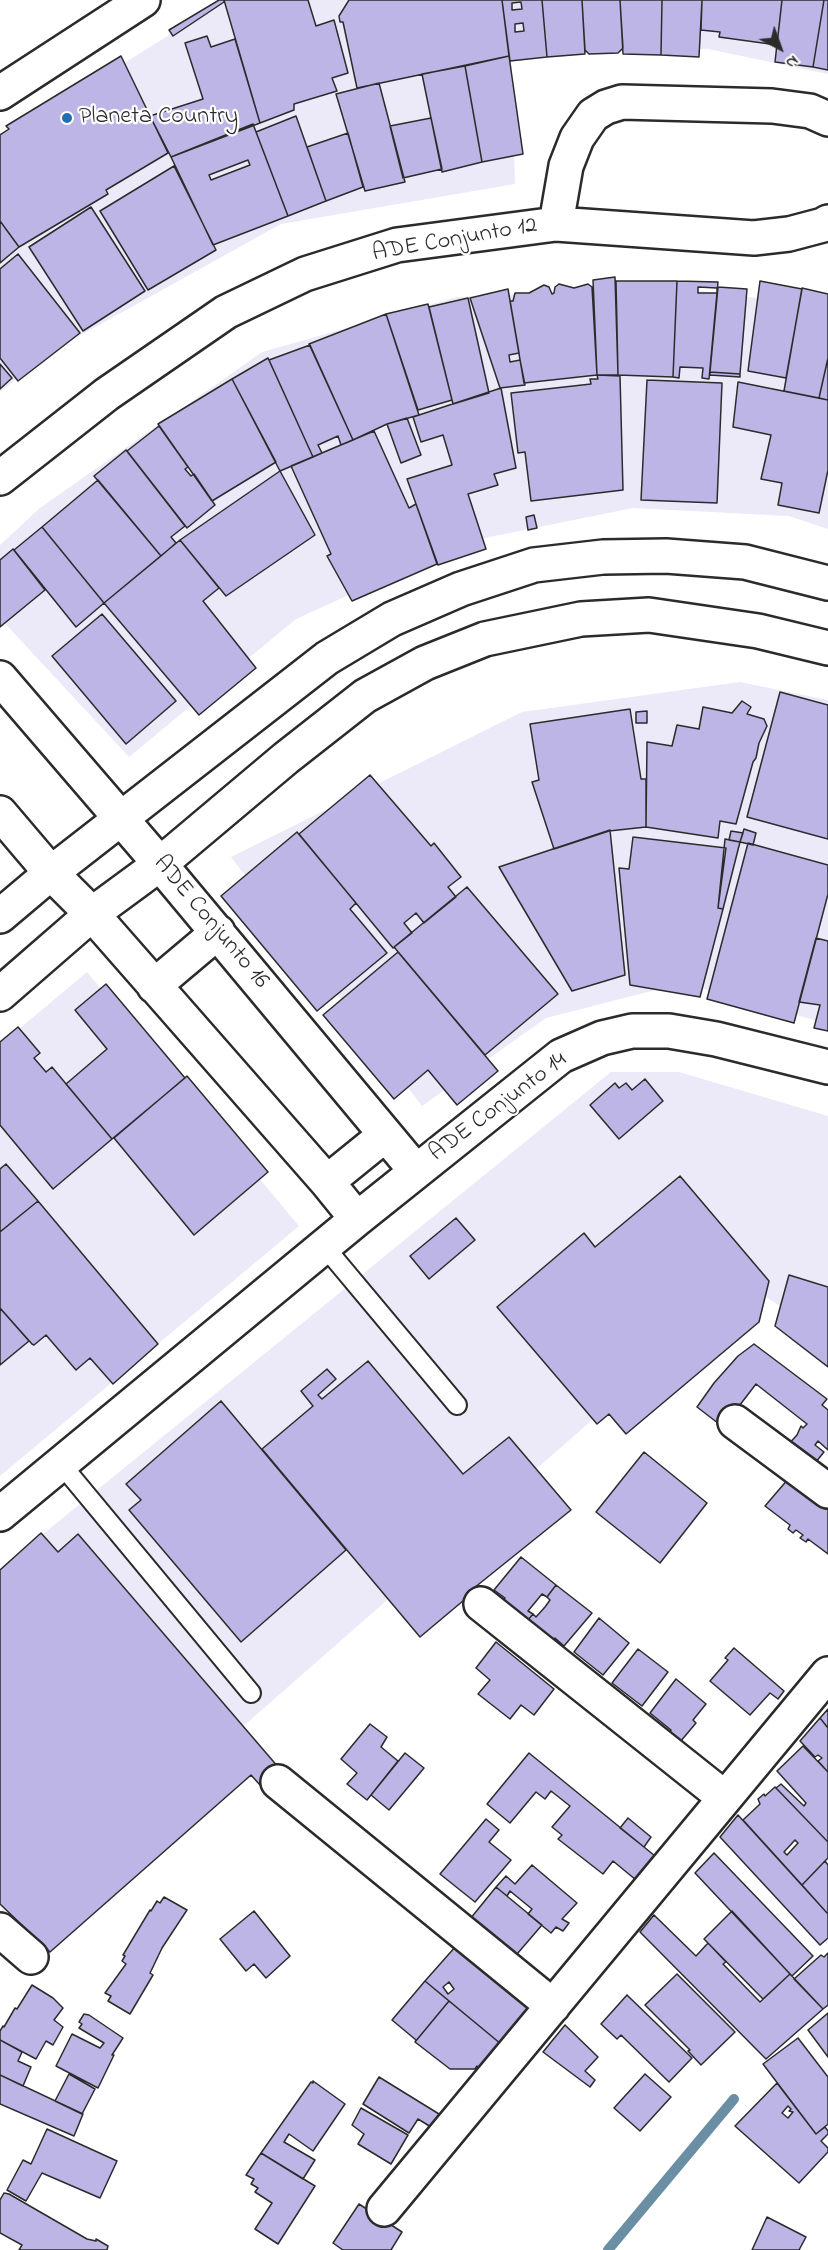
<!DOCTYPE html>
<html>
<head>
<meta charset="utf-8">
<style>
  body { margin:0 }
  #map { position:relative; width:828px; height:2250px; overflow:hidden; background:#fff; font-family:"Indie Flower",sans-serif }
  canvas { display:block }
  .north { position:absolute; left:750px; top:18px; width:60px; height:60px; -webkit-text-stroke:4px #fff; paint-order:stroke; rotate:139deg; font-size:16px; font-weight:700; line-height:24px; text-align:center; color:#2b2b2b }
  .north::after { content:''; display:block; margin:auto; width:21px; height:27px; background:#2b2b2b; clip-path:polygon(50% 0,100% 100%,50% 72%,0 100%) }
</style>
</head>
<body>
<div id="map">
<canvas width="828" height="2250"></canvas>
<div class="north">N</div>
</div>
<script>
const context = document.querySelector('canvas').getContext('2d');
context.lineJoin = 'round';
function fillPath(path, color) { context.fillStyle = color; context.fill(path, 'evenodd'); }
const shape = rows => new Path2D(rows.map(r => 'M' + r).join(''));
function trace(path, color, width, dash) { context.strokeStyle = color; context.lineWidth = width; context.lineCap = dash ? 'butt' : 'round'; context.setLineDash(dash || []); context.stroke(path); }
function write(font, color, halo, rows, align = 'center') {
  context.font = font + ' "Indie Flower",sans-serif'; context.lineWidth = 4.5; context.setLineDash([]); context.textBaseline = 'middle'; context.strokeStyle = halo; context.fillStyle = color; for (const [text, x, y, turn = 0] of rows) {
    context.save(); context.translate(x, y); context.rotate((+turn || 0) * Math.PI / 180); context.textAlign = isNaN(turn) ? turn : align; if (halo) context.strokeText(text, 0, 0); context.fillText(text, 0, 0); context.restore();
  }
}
const built = shape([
  [225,0,828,0,828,74,708,49,511,54,515,184,281,224,45,355,0,392,0,141],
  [669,287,828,307,828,529,789,516,633,508,465,542,296,619,129,757,0,618,0,545,40,508,262,352,457,297],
  [740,682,828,700,828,1024,683,983,546,1018,422,1106,231,857,522,712],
  [87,972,299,1226,0,1476,0,1045],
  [611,1072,679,1072,828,1116,828,1338,751,1287,722,1306,26,1917,0,1894,0,1569]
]);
const stream = shape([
  [608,2250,734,2099]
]);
const building = shape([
  [219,0,224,0,224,2,173,36,169,30,219,0],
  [224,0,308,0,316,26,334,20,348,73,332,78,337,91,294,104,294,110,260,123,224,0],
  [349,0,502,0,509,56,357,88,343,22,340,22,339,16,349,0],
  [502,0,542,0,547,57,510,61,502,0],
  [521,2,522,9,512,10,512,3,521,2],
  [523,23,524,31,515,32,515,24,523,23],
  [542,0,582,0,585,54,547,57,542,0],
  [582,0,620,0,623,48,618,53,589,54,585,50,582,0],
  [620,0,662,0,661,55,623,54,620,0],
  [662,0,702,0,699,57,661,55,662,0],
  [702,0,782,0,777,45,719,37,720,32,701,30,702,0],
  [782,0,824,0,813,67,775,62,782,0],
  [824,0,828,0,828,70,813,67,824,0],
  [207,36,211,47,235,39,260,123,171,157,150,116,203,99,185,43,207,36],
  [121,56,168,153,106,190,108,194,19,247,0,221,0,135,9,129,6,126,121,56],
  [509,56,523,154,482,162,465,66,509,56],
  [465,66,482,162,442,172,422,74,465,66],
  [379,83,405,182,365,191,336,94,379,83],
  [296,116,326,201,288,216,256,132,296,116],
  [431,118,442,169,403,178,390,126,431,118],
  [253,124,288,216,213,245,171,157,253,124],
  [248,160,250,165,211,180,209,175,248,160],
  [348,133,363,187,326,201,307,147,348,133],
  [174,166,216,250,148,290,100,211,174,166],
  [91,207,145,291,83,331,29,247,91,207],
  [0,221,19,247,0,263,0,221],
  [18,254,80,333,18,381,0,358,0,269,18,254],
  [615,277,618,375,597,375,593,280,615,277],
  [616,281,677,281,673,377,618,375,616,281],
  [677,281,718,282,709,379,702,378,703,368,680,367,679,378,673,377,677,281],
  [698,287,717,288,717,293,698,293,698,287],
  [760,281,802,289,786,378,748,371,760,281],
  [559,284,574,288,588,284,592,287,597,375,524,383,510,301,513,301,515,293,529,293,544,285,549,287,552,294,554,293,555,287,559,284],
  [718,287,747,289,740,374,710,372,718,287],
  [802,288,828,294,828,358,819,398,784,391,802,288],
  [508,289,519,353,509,355,510,362,520,360,525,385,500,388,470,298,508,289],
  [468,298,489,393,453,404,429,307,468,298],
  [428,304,452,400,418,410,386,314,428,304],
  [386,314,419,415,387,424,353,440,309,344,386,314],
  [310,345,353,440,341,445,338,436,318,445,322,453,313,457,269,360,310,345],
  [268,358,313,457,280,471,232,379,268,358],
  [828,358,828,400,819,398,828,358],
  [0,364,12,378,0,389,0,364],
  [710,372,740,374,740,377,710,375,710,372],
  [597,375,620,376,623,490,531,501,525,452,518,453,511,393,591,384,590,379,598,379,597,375],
  [232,379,276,462,212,501,158,424,232,379],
  [647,380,722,383,717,503,641,500,647,380],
  [738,382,828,400,828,470,819,513,778,505,782,483,761,479,771,435,733,427,738,382],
  [501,388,516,468,494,474,498,485,468,494,486,549,438,565,407,479,452,465,443,435,421,442,413,417,501,388],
  [407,418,421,455,401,463,387,424,407,418],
  [159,426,188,467,185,469,191,476,194,474,215,505,187,528,127,451,159,426],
  [374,431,409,508,416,504,437,564,352,601,327,556,331,554,291,466,374,431],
  [126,450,185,526,171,537,176,543,161,556,94,476,126,450],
  [280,471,315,535,226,596,180,540,280,471],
  [98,480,161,556,104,603,42,527,98,480],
  [534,515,537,528,528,530,526,517,534,515],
  [42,527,104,603,76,627,14,550,42,527],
  [180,540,219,588,203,601,256,668,199,715,104,603,180,540],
  [13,549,45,590,0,627,0,560,13,549],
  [102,614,176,701,126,744,52,656,102,614],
  [780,692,828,705,828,839,747,817,780,692],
  [742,701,751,707,747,714,764,719,767,726,759,743,756,758,753,762,736,824,720,821,718,838,646,827,647,742,672,746,677,725,699,729,703,707,732,713,742,701],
  [630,709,641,779,646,779,646,827,609,831,554,849,532,782,539,780,530,724,630,709],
  [647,711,647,723,636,723,636,712,647,711],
  [370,775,431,846,434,843,461,877,448,887,456,897,424,923,416,913,404,923,412,933,393,948,299,834,370,775],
  [744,829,756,833,753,845,740,842,744,829],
  [610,830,625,975,572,991,499,867,610,830],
  [731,831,743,833,740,842,729,840,731,831],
  [297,832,356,903,350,909,387,953,317,1011,221,896,297,832],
  [633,837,726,848,718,908,723,909,700,997,630,985,619,868,629,869,633,837],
  [725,839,740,842,723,909,718,908,725,839],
  [748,843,828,865,828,894,794,1023,707,999,748,843],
  [467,887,558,994,485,1055,394,947,467,887],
  [816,938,828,941,828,1031,814,1028,820,1005,799,1002,816,938],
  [398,952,498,1071,457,1105,428,1070,394,1099,323,1015,398,952],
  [106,984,185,1078,112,1139,66,1084,107,1049,75,1010,106,984],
  [18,1027,40,1053,34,1058,46,1072,52,1067,112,1139,53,1189,0,1125,0,1042,18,1027],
  [187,1076,268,1172,194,1235,114,1138,187,1076],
  [645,1079,663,1101,619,1139,590,1105,615,1083,619,1088,626,1083,632,1090,645,1079],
  [6,1164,38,1201,0,1232,0,1169,6,1164],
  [680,1176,769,1281,759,1322,626,1434,609,1414,597,1424,497,1307,584,1233,595,1247,680,1176],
  [38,1201,158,1344,113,1384,90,1358,76,1370,46,1335,34,1345,32,1344,0,1308,0,1232,38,1201],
  [456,1218,475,1240,429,1279,410,1256,456,1218],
  [789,1275,828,1287,828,1367,775,1326,789,1275],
  [0,1308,29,1341,0,1365,0,1308],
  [754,1344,827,1399,822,1405,828,1410,828,1450,818,1441,815,1445,824,1452,811,1468,785,1448,797,1435,801,1426,803,1428,807,1424,756,1384,723,1427,697,1407,714,1383,738,1356,754,1344],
  [368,1361,463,1474,509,1437,571,1510,474,1588,476,1590,420,1637,262,1449,313,1406,301,1391,327,1369,336,1379,318,1395,322,1399,368,1361],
  [221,1401,346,1550,241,1642,129,1510,141,1500,126,1484,221,1401],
  [644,1452,707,1503,660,1563,596,1512,644,1452],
  [789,1478,828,1506,828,1554,808,1539,806,1542,800,1538,803,1535,796,1530,793,1533,788,1529,790,1525,765,1506,789,1478],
  [41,1533,58,1552,78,1534,279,1768,260,1785,251,1775,50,1952,0,1904,0,1570,41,1533],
  [521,1557,556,1585,547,1597,542,1594,528,1611,533,1614,523,1626,498,1607,505,1598,494,1590,521,1557],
  [556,1585,592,1613,564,1646,555,1638,548,1647,523,1626,533,1614,536,1617,545,1607,550,1600,547,1597,556,1585],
  [599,1618,629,1643,603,1675,574,1652,599,1618],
  [496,1642,554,1689,534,1715,521,1705,510,1719,478,1694,490,1680,476,1668,496,1642],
  [734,1648,784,1691,778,1699,770,1693,750,1715,710,1681,728,1660,725,1658,734,1648],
  [638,1649,668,1672,642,1706,612,1683,638,1649],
  [676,1679,706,1704,693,1720,696,1723,680,1742,669,1733,671,1730,650,1713,676,1679],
  [828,1709,828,1728,820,1718,828,1709],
  [820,1718,828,1728,828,1772,818,1761,822,1758,818,1755,815,1757,800,1741,820,1718],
  [370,1724,387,1737,381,1747,398,1761,367,1800,347,1784,357,1773,341,1759,370,1724],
  [803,1746,828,1772,828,1842,776,1788,781,1784,804,1806,806,1803,777,1771,803,1746],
  [405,1753,424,1768,389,1810,371,1795,405,1753],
  [529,1753,655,1856,636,1880,613,1861,603,1874,558,1839,562,1835,552,1827,570,1806,551,1791,545,1799,536,1792,510,1823,487,1804,529,1753],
  [775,1787,828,1842,828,1858,802,1885,743,1820,760,1804,758,1799,764,1794,765,1796,775,1787],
  [795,1840,798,1843,787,1855,784,1852,795,1840],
  [738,1815,828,1914,828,1938,820,1945,720,1837,738,1815],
  [628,1818,651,1837,644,1847,620,1828,628,1818],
  [486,1819,499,1830,489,1842,511,1860,475,1902,440,1874,486,1819],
  [714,1853,813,1956,792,1976,695,1873,714,1853],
  [825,1861,828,1865,828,1914,802,1885,825,1861],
  [532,1865,577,1903,562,1919,569,1923,563,1931,556,1927,551,1933,528,1914,532,1909,510,1891,507,1896,496,1887,506,1876,515,1884,532,1865],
  [496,1887,542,1925,511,1961,466,1924,496,1887],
  [164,1897,187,1910,162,1948,152,1969,150,1973,153,1975,130,2014,108,2001,111,1996,105,1993,126,1964,122,1961,125,1956,123,1955,150,1910,151,1911,157,1901,160,1903,164,1897],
  [254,1911,290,1956,266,1978,254,1964,246,1971,220,1939,254,1911],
  [732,1911,790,1974,763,1999,704,1939,732,1911],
  [654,1915,696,1956,708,1943,726,1962,723,1964,760,2002,790,1974,823,2009,766,2059,640,1932,654,1915],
  [456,1946,532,2008,501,2044,425,1981,456,1946],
  [449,1982,454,1989,448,1994,443,1987,449,1982],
  [828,1953,828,2005,823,2009,794,1979,821,1955,824,1957,828,1953],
  [677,1974,735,2032,701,2065,688,2051,690,2050,645,2005,677,1974],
  [425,1981,449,2001,415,2042,416,2040,392,2020,425,1981],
  [32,1985,53,1998,63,2008,54,2020,63,2027,53,2045,46,2041,36,2059,0,2040,0,2031,3,2026,4,2027,15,2008,17,2009,32,1985],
  [627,1995,692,2058,669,2082,621,2035,617,2039,601,2024,627,1995],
  [449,2001,501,2044,482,2070,477,2066,475,2069,450,2069,415,2042,449,2001],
  [828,2013,828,2057,808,2030,828,2013],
  [84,2014,89,2015,123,2038,112,2055,114,2055,98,2088,56,2066,72,2034,100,2048,104,2043,79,2028,82,2024,79,2022,84,2014],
  [565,2025,598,2057,585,2071,595,2080,590,2087,543,2052,565,2025],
  [798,2038,828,2077,828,2124,816,2134,763,2064,798,2038],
  [0,2040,22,2052,18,2061,31,2067,23,2086,0,2075,0,2040],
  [69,2074,95,2089,82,2114,55,2101,69,2074],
  [645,2074,671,2097,640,2131,614,2108,645,2074],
  [0,2075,83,2114,74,2136,0,2104,0,2075],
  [379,2077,439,2114,431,2127,418,2119,409,2133,363,2104,379,2077],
  [313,2081,345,2104,313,2151,289,2134,284,2142,315,2160,303,2179,261,2153,311,2082,313,2083,313,2081],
  [777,2083,816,2134,825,2127,828,2131,828,2134,821,2141,828,2148,828,2152,799,2183,735,2126,777,2083],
  [788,2106,791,2109,789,2111,793,2112,788,2118,782,2113,788,2106],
  [361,2108,408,2135,391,2164,358,2144,364,2134,352,2125,361,2108],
  [47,2129,117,2161,100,2198,42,2173,26,2201,7,2190,23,2160,31,2164,47,2129],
  [261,2153,315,2186,278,2244,255,2229,272,2203,255,2192,258,2188,251,2184,254,2179,246,2175,261,2153],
  [4,2193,9,2194,87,2239,96,2241,96,2239,108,2246,107,2250,19,2250,22,2245,0,2233,0,2200,4,2193],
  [359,2204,402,2232,391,2250,343,2250,333,2243,359,2204],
  [767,2217,806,2237,799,2250,752,2250,767,2217]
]);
const service = shape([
  [324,1246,457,1405],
  [61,1464,251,1693]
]);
const minor = shape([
  [556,224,566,166,577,138,593,115,606,107,622,102,772,106,810,111,828,119],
  [0,478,107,394,226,312,305,274,397,245,556,224,754,238,789,234,823,225,828,222],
  [160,864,416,1171],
  [92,914,327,1182,357,1219],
  [154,986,218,932],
  [327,1182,385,1135],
  [735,1422,828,1491],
  [0,1514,357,1219,561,1056,602,1038,632,1031,669,1031,716,1039,828,1067],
  [481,1604,725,1798],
  [278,1782,553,2006],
  [0,1930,31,1957],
  [384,2209,828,1674]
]);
const tertiary = shape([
  [0,93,143,0],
  [0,678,160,864],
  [0,813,51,873,92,914],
  [0,916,51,873,327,658,392,619,461,589,534,565,603,557,666,556,745,562,828,583],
  [0,994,92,914,160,864,286,758,365,696,425,663,485,639,581,619,649,615,758,631,828,648]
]);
const markers = [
  [67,118,6,"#1f6fb2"]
];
const poiNames = [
  ["Planeta Country",79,118]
];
const streetNames = [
  ["ADE Conjunto 12",455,241,-10],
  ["ADE Conjunto 16",210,923,50],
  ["ADE Conjunto 14",499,1108,-37]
];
fillPath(built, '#ece9f8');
trace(stream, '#6a8fa4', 10);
fillPath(building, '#beb5e7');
trace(building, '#2b2b2b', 1.5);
trace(service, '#2b2b2b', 22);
trace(minor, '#2b2b2b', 38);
trace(tertiary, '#2b2b2b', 38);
trace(service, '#fff', 18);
trace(minor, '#fff', 33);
trace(tertiary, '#fff', 33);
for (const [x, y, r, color] of markers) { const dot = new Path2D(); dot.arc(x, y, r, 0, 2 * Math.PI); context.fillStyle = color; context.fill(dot); trace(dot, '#fff', 2); }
write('24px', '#2b2b2b', '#fff', poiNames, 'left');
write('24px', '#2b2b2b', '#fff', streetNames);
</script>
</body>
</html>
